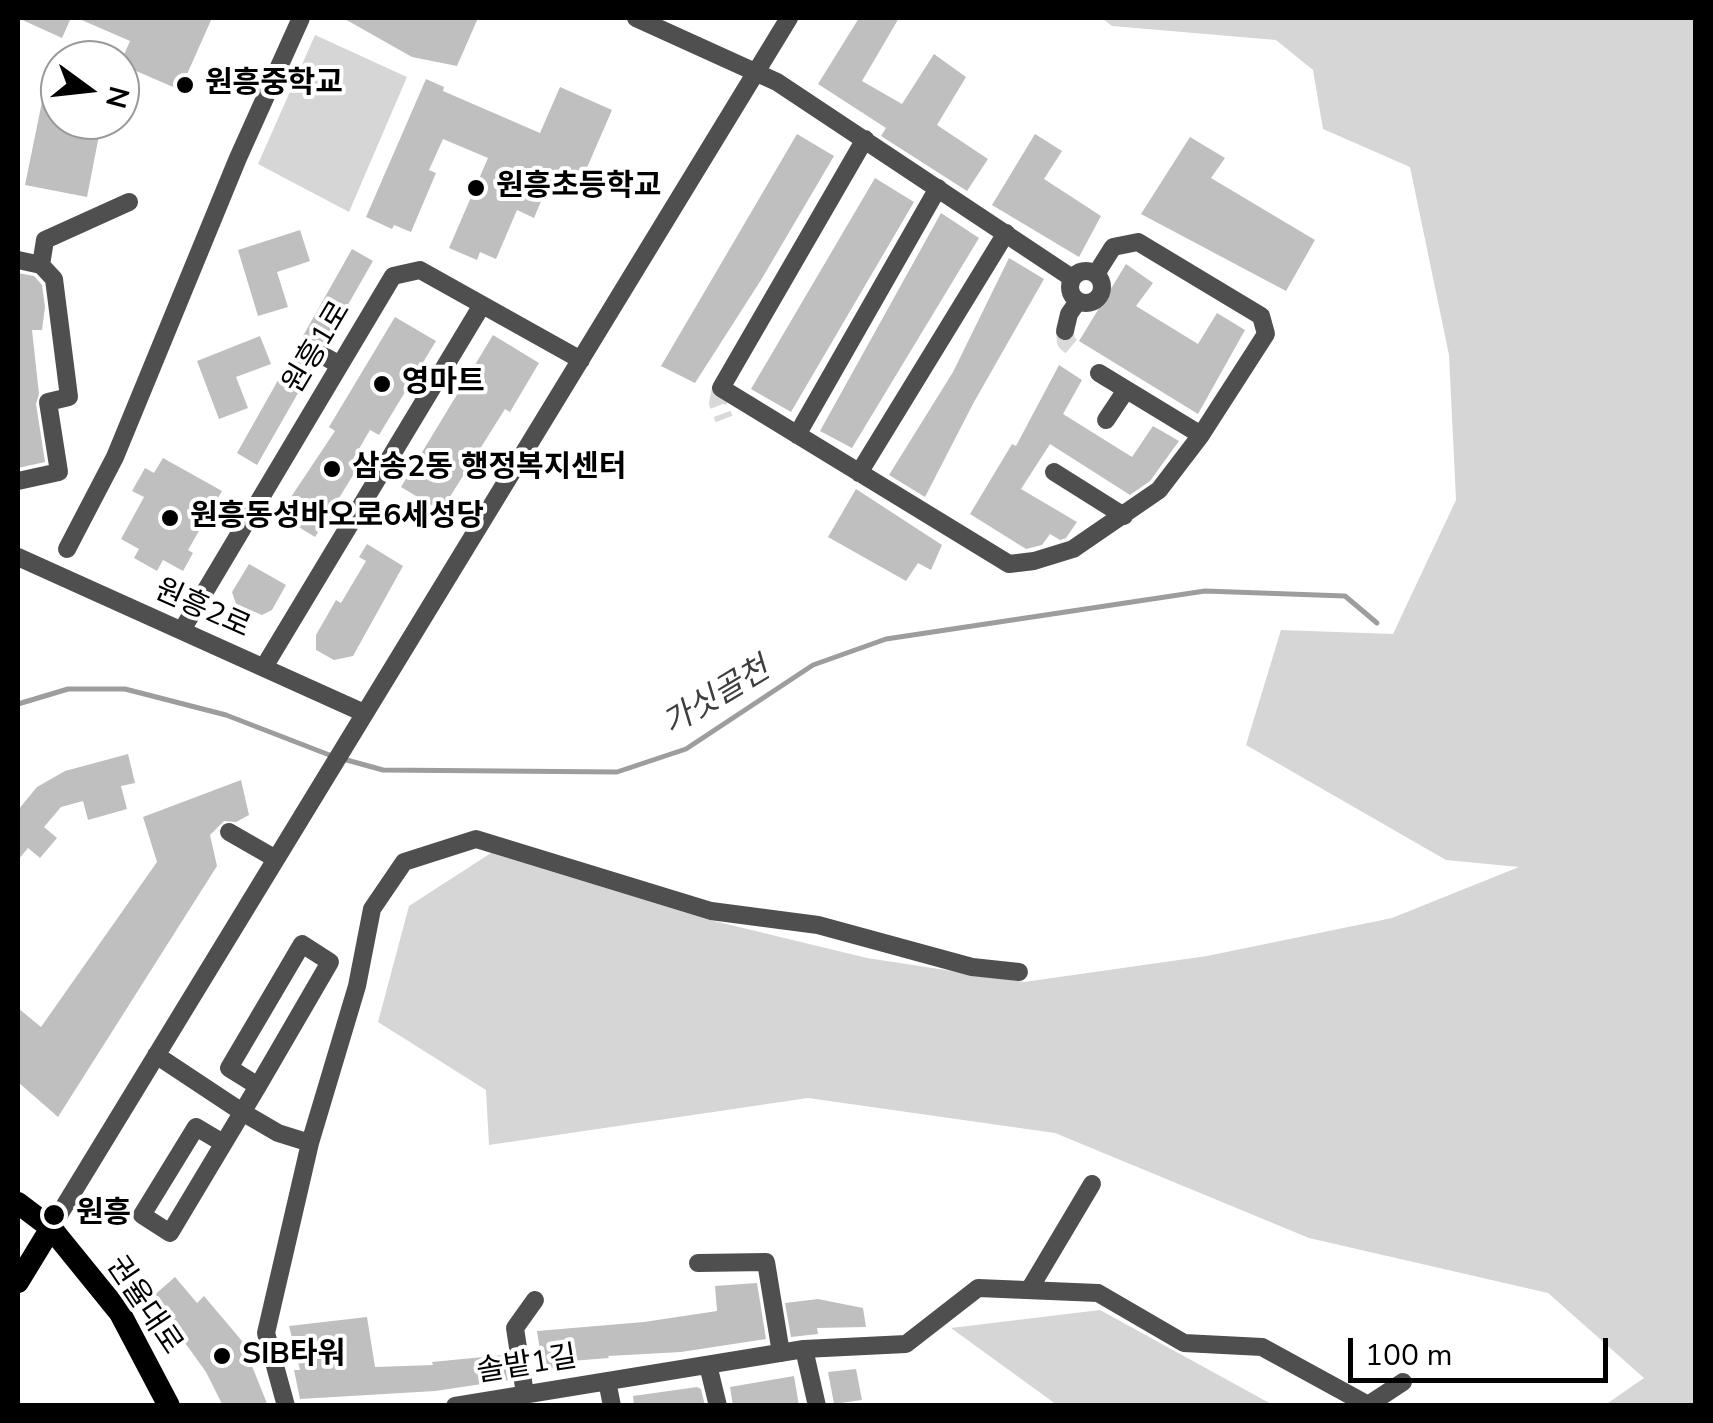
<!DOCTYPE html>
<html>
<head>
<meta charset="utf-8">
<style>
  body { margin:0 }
  #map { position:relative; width:1713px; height:1423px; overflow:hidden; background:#fff; font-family:"Nunito Sans",sans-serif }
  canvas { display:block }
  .frame { position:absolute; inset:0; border:20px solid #000; pointer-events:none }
  .north { position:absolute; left:40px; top:40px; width:100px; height:100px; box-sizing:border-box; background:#fff; border:2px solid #999; border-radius:50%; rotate:105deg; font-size:28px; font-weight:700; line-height:40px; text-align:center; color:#000 }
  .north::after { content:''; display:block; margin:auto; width:35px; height:45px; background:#000; clip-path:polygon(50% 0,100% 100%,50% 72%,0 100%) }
  .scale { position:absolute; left:1348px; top:1338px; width:260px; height:45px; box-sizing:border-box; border:5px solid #000; border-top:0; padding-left:12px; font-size:30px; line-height:35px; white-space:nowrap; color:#000; -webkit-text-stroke:8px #fff; paint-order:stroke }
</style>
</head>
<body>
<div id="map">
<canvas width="1713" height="1423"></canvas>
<div class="frame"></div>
<div class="north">N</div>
<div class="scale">100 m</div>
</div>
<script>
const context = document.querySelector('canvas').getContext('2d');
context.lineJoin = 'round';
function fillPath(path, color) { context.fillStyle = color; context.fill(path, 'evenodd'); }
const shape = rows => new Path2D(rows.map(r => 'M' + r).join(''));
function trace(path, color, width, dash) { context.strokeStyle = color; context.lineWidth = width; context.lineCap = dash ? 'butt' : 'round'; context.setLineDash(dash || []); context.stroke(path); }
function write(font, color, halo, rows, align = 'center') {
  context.font = font + ' "Nunito Sans","Noto Sans KR",sans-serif'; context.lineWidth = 8; context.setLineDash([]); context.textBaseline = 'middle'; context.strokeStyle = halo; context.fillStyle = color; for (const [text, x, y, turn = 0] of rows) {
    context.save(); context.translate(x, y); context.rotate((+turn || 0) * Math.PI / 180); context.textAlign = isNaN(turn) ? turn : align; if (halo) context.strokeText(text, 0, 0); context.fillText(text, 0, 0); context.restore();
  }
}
const green = shape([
  [1102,18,1695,18,1695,1405,1605,1405,1644,1378,1548,1293,1309,1238,1055,1133,808,1098,489,1145,486,1090,378,1022,409,906,491,853,710,920,867,958,1024,982,1207,956,1392,918,1519,867,1446,860,1246,745,1281,630,1393,634,1456,500,1449,355,1410,167,1323,129,1313,70,1276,40,1112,26],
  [315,35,407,77,349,212,258,164],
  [1100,1310,1273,1405,1057,1405,951,1328]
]);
const stream = shape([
  [18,704,68,689,125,689,226,715,332,756],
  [343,759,383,770,617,772,686,749,813,665,886,639,1205,591,1345,596,1377,623]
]);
const building = shape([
  [18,18,71,18,62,38],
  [77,18,212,18,180,90,120,64,130,41],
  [343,18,478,18,457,66,412,57],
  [859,18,899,18,862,81,902,104,934,54,966,77,937,125,988,159,967,191,881,136,886,128,818,84],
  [426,79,444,87,443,91,540,133,560,87,612,110,576,193,549,182,534,218,517,210,496,259,480,252,477,260,449,248,488,158,443,139,429,170,436,173,411,232,394,225,392,229,366,217],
  [44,92,60,95,60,120,102,120,87,197,25,185],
  [797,134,834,156,761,280,695,383,661,366],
  [1035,134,1062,151,1044,179,1101,216,1079,257,992,205],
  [1190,137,1225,158,1211,178,1315,240,1286,291,1141,214],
  [875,178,914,202,791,412,751,389],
  [941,213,979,238,852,448,820,431],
  [300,230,310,261,277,272,288,307,258,316,238,250],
  [352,249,373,261,326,343,319,342,310,347,308,355,314,365,257,465,237,453],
  [1009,258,1044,279,974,402,925,497,889,475,953,372],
  [1126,264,1153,283,1136,306,1198,344,1217,313,1245,330,1198,414,1079,341],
  [18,273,34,276,42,285,45,307,42,330,32,330,39,394,36,404,45,462,18,468],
  [395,317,436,341,379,435,370,430,353,459,360,464,315,537,279,515,335,431,329,427],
  [493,335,539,363,510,412,505,409,441,511,401,487],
  [260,336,271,364,236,377,248,408,219,419,197,361],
  [1059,365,1082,380,1063,414,1132,457,1153,426,1179,441,1150,481,1130,495,1050,444,1021,489,1077,522,1066,538,1060,540,1050,534,1042,545,1026,549,970,514,1012,444,1016,446],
  [163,458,222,491,188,550,193,553,183,571,163,560,157,571,134,558,139,549,121,539,144,497,132,491,145,468,154,473],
  [856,489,942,545,931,570,918,563,906,581,828,537],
  [367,544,403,566,353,656,334,660,316,650,316,635,336,600,341,603,366,561,359,557],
  [249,564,286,585,272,610,262,615,236,604,232,592],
  [128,754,135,783,121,786,127,809,88,820,83,801,61,807,44,827,57,838,40,858,28,848,18,860,18,810,37,787,65,771],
  [241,780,249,815,236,822,224,821,210,835,217,866,58,1117,18,1082,18,1008,41,1027,157,862,143,817],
  [175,1277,197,1303,204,1296,242,1341,268,1406,223,1406,206,1372,152,1297],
  [757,1283,766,1339,681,1352,608,1356,609,1358,571,1361,572,1365,543,1370,537,1331,644,1322,717,1311,715,1286],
  [818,1299,863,1308,866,1327,817,1328,818,1334,791,1337,785,1303],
  [367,1317,375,1367,433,1365,432,1362,504,1355,509,1380,435,1391,300,1399,294,1370,300,1370,289,1326],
  [856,1369,862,1400,834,1404,828,1372],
  [794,1376,799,1406,733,1406,730,1387],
  [697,1387,701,1389,705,1406,634,1406,633,1396]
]);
const minorTunnel = shape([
  [1065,331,1066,342,1077,351],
  [721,388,718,403,724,419]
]);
const minor = shape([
  [636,18,777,82,1072,278],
  [865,139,721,388,1009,564,1034,561,1073,549,1159,490,1201,435,1266,334,1261,316,1138,242,1113,247,1096,274],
  [18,260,41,265,54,279,69,397,48,402,59,472,18,481],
  [41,265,45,240,129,202],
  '1070 287a16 16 0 1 1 32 0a16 16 0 1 1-32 0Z',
  [1065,331,1069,314,1078,301],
  [320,354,340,365],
  [1099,373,1201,435],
  [1106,420,1126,390],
  [797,435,938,188],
  [1054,472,1124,516],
  [859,473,1006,233],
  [67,549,115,457,238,158,301,18],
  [18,557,364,713],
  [182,630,393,276,420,270,581,360],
  [264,667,482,305],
  [229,832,276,859],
  [156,1055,242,1112,278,1133,310,1143],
  [223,1143,196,1127,142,1215,170,1233,258,1086,330,962,302,944,229,1068,258,1086],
  [51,1228,789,18],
  [698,1263,766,1262,781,1353],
  [1029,1290,1092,1184],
  [804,1349,817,1406],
  [708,1365,718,1406],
  [607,1381,612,1406],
  [525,1394,515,1328,535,1300],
  [286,1406,266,1333,310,1143,357,986,372,909,404,862,476,839,711,911,818,925,972,967,1019,972],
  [455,1406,804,1349,906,1344,978,1288,1098,1293,1184,1343,1262,1347,1368,1405,1403,1382]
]);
const major = shape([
  [18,1203,51,1228,120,1313,169,1406],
  [18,1282,51,1228]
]);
const markers = [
  [185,85,10,"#000"],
  [476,188,10,"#000"],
  [382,384,10,"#000"],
  [332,469,10,"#000"],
  [170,518,10,"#000"],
  [54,1215,12,"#000"],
  [222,1356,10,"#000"]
];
const poiNames = [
  ["원흥중학교",205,85],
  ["원흥초등학교",496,188],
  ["영마트",402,384],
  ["삼송2동 행정복지센터",352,469],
  ["원흥동성바오로6세성당",190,518],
  ["원흥",76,1215],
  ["SIB타워",242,1356]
];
const streetNames = [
  ["원흥1로",318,348,-59],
  ["원흥2로",202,610,24],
  ["권율대로",143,1306,56],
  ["솔밭1길",527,1366,-9]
];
const waterNames = [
  ["가싯골천",717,698,-31]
];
fillPath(green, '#d6d6d6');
trace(stream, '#9d9d9d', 5);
fillPath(building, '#bfbfbf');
trace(minorTunnel, '#d9d9d9', 18, [18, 9]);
trace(minor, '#4f4f4f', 18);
trace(major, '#000', 22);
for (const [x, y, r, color] of markers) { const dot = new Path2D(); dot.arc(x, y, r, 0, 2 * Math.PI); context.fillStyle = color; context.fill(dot); trace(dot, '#fff', 4); }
write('bold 30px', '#000', '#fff', poiNames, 'left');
write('30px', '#000', '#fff', streetNames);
write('italic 32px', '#3e3e3e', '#fff', waterNames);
</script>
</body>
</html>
